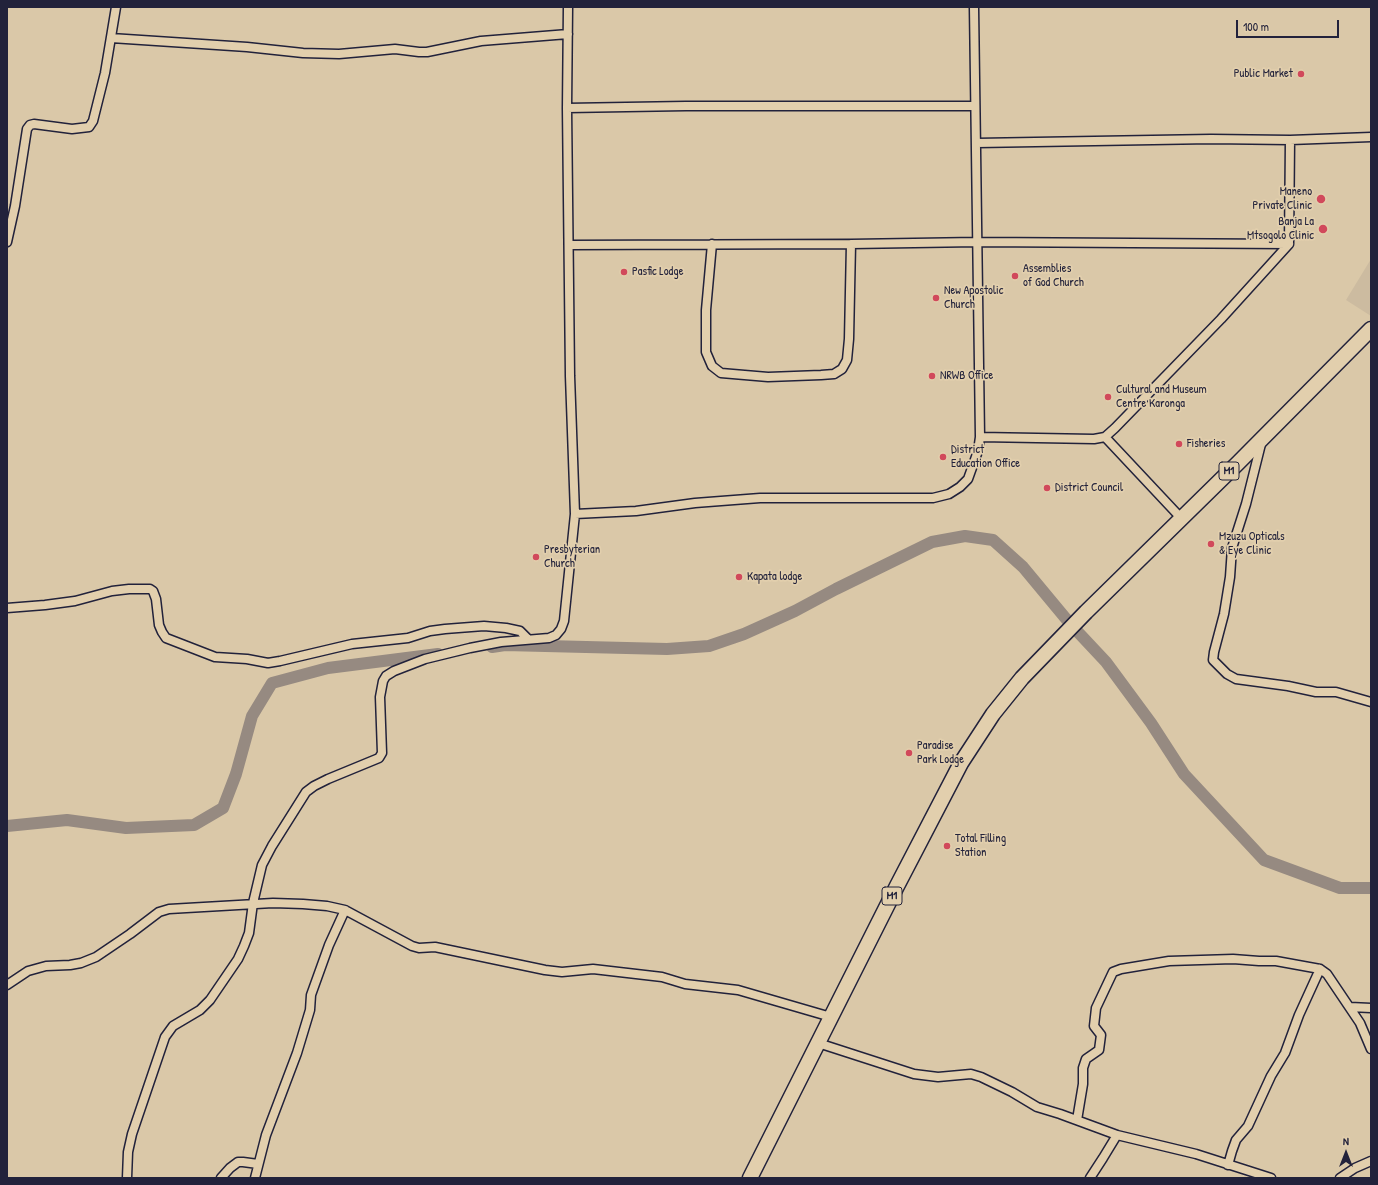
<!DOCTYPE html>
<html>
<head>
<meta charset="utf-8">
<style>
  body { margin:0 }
  #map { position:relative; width:1378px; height:1185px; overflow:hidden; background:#dac8a8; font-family:"Patrick Hand",sans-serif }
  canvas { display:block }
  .frame { position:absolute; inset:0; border:8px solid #22223b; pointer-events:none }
  .north { position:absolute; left:1326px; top:1133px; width:40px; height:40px; -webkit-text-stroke:3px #e2cfad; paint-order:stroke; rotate:0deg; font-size:11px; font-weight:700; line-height:16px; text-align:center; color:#22223b }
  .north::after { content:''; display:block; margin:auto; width:14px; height:18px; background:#22223b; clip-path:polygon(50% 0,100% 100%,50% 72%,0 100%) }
  .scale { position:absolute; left:1236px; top:20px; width:103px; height:18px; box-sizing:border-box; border:2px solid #22223b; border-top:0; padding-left:5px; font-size:12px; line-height:14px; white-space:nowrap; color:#22223b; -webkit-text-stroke:3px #e2cfad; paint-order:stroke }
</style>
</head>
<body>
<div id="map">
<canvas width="1378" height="1185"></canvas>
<div class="frame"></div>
<div class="north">N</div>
<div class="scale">100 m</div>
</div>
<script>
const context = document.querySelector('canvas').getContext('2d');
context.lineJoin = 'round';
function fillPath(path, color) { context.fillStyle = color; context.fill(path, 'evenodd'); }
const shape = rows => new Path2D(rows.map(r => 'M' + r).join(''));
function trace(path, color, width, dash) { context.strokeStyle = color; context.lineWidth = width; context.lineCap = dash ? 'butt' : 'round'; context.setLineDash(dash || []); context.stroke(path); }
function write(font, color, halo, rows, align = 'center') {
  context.font = font + ' "Patrick Hand",sans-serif'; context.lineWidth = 3.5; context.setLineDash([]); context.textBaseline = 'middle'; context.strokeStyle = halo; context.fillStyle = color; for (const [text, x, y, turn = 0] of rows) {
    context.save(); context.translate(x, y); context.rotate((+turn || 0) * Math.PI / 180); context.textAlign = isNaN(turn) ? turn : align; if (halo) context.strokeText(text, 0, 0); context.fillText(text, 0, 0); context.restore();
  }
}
const built = shape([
  [1371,259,1371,316,1346,300]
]);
const river = shape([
  [1076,630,1106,662,1151,723,1184,774,1264,860,1340,888,1371,888],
  [492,647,505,645,667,649,709,646,744,634,795,611,836,589,932,542,965,536,993,540,1023,567,1067,620],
  [7,826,67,820,126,828,194,825,223,808,236,774,252,716,272,683,328,668,438,654]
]);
const street = shape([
  [974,7,980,437],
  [111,38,247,47,303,53,339,54,395,49,419,52,427,52,481,41,568,34],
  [567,108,686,106,975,106],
  [977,143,1211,139,1290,140,1371,137],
  [7,242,15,206,27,129,30,125,34,124,72,129,89,127,93,121,105,73,116,7],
  [712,244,706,310,706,352,712,366,721,373,768,377,821,375,834,374,842,369,847,360,849,339,851,244],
  [569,245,851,244,977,242,1289,244,1290,140],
  [1105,437,1115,428,1221,319,1289,244],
  [1262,440,1246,504,1232,548,1230,577,1224,614,1214,652,1213,660,1227,674,1236,679,1288,686,1316,692,1336,692,1371,702],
  [575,514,636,511,695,503,760,498,933,498,949,494,960,487,968,479,978,451,980,437,1094,439,1105,437,1181,518],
  [7,608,45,605,75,601,112,591,129,589,150,589,153,591,156,599,159,625,162,632,166,638,215,657,247,659,268,663,280,661,352,644,408,638,430,631,445,629,484,626,506,628,520,631,528,639],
  [7,985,28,971,46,966,70,965,81,963,96,957,130,934,159,912,169,909,273,903,303,904,327,906,345,910],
  [1350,1007,1371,1008],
  [818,1043,914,1074,938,1077,971,1074,981,1077,1012,1092,1037,1107,1060,1114,1117,1135],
  [1077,1120,1083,1084,1083,1068,1086,1059,1099,1050,1101,1035,1094,1026,1096,1008,1113,972,1121,969,1169,961,1233,959,1259,961,1276,961,1320,969,1327,974,1360,1023,1371,1049],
  [1228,1165,1232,1151,1236,1140,1248,1126,1271,1076,1285,1053,1299,1015,1320,969],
  [127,1178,128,1152,132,1134,165,1037,173,1026,200,1010,210,1000,238,959,244,946,249,933,253,903,262,865,272,846,306,792,314,786,328,779,379,758,382,753,380,697,383,681,386,676,394,671,425,659,470,648,501,642,549,638,556,635,561,629,564,621,575,514,570,376,567,108,568,7],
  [221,1178,230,1168,238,1162,243,1162,258,1164],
  [255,1178,266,1135,297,1053,310,1010,311,995,329,945,345,910,412,946,419,948,435,947,545,970,562,972,593,969,662,977,685,984,738,990,831,1017],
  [1090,1178,1103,1158,1117,1135,1196,1154,1271,1178],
  [1340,1178,1355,1168,1371,1161]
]);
const highway = shape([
  [750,1178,897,886,961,763,993,714,1022,678,1086,612,1238,463,1371,329]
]);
const markers = [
  [1301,74,4,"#d1495b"],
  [1321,199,5,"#d1495b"],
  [1323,229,5,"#d1495b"],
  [624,272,4,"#d1495b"],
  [1015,276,4,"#d1495b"],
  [936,298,4,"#d1495b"],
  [932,376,4,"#d1495b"],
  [1108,397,4,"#d1495b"],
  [1179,444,4,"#d1495b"],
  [943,457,4,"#d1495b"],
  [1047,488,4,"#d1495b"],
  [1211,544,4,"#d1495b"],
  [536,557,4,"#d1495b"],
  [739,577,4,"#d1495b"],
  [909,753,4,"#d1495b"],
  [947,846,4,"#d1495b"]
];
const shields = [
  [1229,471,20],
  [892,896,20]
];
const shieldNames = [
  ["M1",1229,471],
  ["M1",892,896]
];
const poiNames = [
  ["Public Market",1293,74,"right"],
  ["Maneno",1312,192,"right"],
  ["Private Clinic",1312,206,"right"],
  ["Banja La",1314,222,"right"],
  ["Mtsogolo Clinic",1314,236,"right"],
  ["Assemblies",1023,269],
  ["of God Church",1023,283],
  ["Pasfic Lodge",632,272],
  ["New Apostolic",944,291],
  ["Church",944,305],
  ["NRWB Office",940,376],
  ["Cultural and Museum",1116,390],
  ["Centre Karonga",1116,404],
  ["Fisheries",1187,444],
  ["District",951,450],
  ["Education Office",951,464],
  ["District Council",1055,488],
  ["Mzuzu Opticals",1219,537],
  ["& Eye Clinic",1219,551],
  ["Presbyterian",544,550],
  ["Church",544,564],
  ["Kapata lodge",747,577],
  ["Paradise",917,746],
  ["Park Lodge",917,760],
  ["Total Filling",955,839],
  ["Station",955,853]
];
fillPath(built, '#ccbba0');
trace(river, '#968a81', 12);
trace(street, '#22223b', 11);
trace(highway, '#22223b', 17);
trace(street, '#e2cfad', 8);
trace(highway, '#e2cfad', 14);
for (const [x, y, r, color] of markers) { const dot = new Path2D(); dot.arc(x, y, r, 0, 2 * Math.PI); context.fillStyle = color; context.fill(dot); trace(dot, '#e2cfad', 1.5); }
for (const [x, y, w] of shields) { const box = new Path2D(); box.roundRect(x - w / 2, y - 9, w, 18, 3); context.fillStyle = '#e2cfad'; context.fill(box); trace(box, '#22223b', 1); }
write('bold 11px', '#22223b', null, shieldNames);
write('12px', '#22223b', '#e2cfad', poiNames, 'left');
</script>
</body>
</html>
